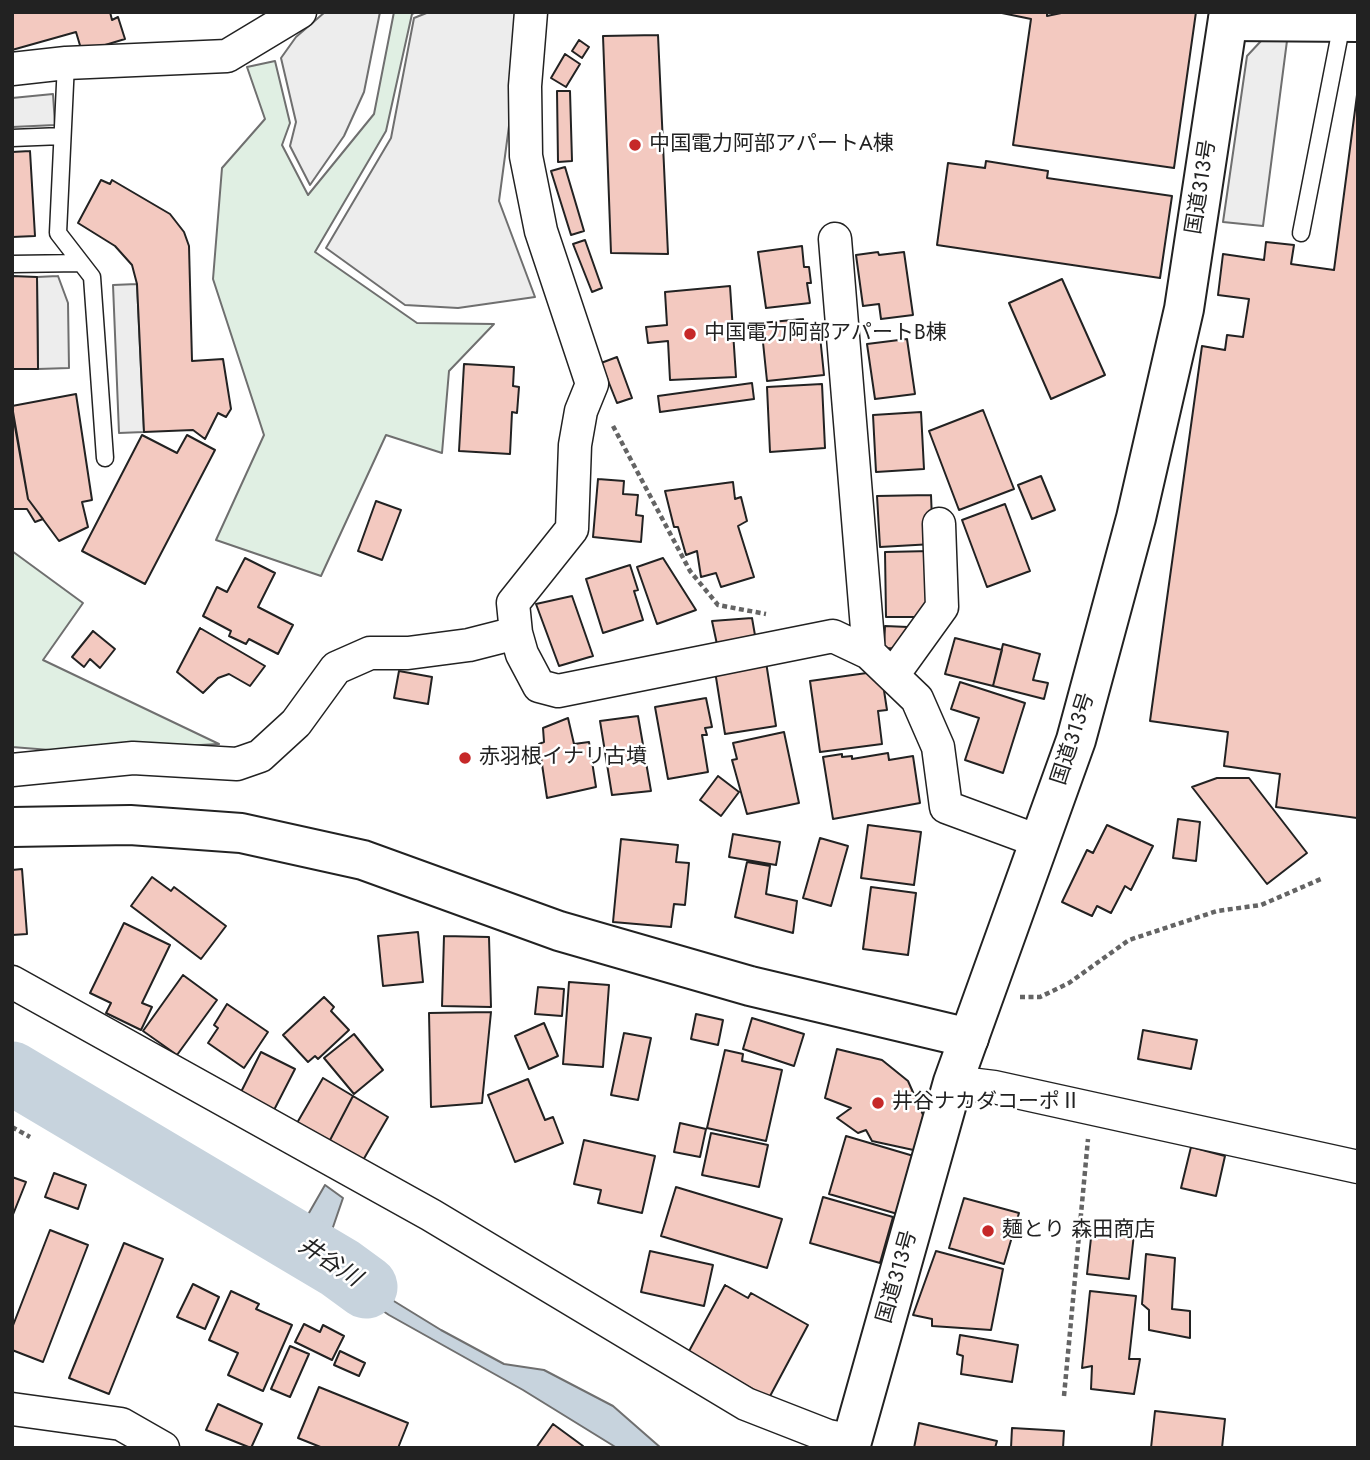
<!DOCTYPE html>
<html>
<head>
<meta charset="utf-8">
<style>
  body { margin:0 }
  #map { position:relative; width:1370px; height:1460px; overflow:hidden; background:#fff; font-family:Jost,sans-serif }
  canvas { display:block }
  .frame { position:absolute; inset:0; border:14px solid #222; pointer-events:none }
</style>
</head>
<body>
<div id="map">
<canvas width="1370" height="1460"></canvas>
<div class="frame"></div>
</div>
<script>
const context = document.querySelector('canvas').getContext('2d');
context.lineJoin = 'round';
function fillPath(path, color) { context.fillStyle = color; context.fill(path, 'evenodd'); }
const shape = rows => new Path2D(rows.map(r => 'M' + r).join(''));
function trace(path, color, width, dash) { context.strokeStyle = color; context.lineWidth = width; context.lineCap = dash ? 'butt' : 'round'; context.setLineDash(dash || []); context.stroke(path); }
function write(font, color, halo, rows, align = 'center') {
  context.font = font + ' Jost,"Noto Sans JP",sans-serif'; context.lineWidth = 5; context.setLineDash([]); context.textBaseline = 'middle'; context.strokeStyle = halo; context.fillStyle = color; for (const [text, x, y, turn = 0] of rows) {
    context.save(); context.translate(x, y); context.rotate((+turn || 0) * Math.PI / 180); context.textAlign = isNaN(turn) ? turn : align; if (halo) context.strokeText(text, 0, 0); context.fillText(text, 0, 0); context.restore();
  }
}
const green = shape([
  [394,12,416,12,412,14,386,131,315,252,417,323,494,324,449,371,442,453,386,435,321,576,216,540,264,435,213,279,222,168,265,119,247,67,275,61,290,123,282,145,308,195,374,114,394,12],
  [12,551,83,603,43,660,219,744,75,752,12,747,12,551]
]);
const parking = shape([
  [325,12,380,12,364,92,344,136,310,185,290,146,296,122,281,58,296,37,325,12],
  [429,12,520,12,523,21,499,201,535,297,458,308,405,305,326,248,391,138,414,18,429,12],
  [1279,33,1288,33,1263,226,1223,222,1247,56,1261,41,1279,33],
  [53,94,55,125,12,127,12,98,53,94],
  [58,276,68,303,69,368,38,369,37,277,58,276],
  [137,284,144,432,119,433,113,285,137,284]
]);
const water = shape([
  [325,1185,343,1198,332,1230,320,1247,332,1250,384,1295,441,1330,504,1364,544,1370,613,1406,661,1448,617,1448,523,1390,389,1315,310,1262,292,1271,279,1265,325,1185]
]);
const river = shape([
  [12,1073,340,1268,366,1287]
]);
const building = shape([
  [12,12,110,12,112,20,118,17,125,39,82,52,76,32,12,50,12,12],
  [997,12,1047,12,1047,16,1066,12,1196,12,1174,168,1013,145,1031,19,997,12],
  [658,35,668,254,611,253,603,36,658,35],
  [579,40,589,47,582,58,572,51,579,40],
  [565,54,580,64,566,87,551,78,565,54],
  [557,91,570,91,572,161,558,162,557,91],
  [1357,95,1358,95,1357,818,1276,807,1280,774,1224,766,1228,732,1150,721,1202,346,1225,350,1227,335,1243,337,1249,299,1218,295,1223,254,1264,260,1266,242,1294,245,1291,264,1334,270,1357,95],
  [30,151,35,236,12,237,12,152,30,151],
  [986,161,1048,171,1047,178,1172,196,1160,278,937,245,948,163,985,168,986,161],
  [565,167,584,231,571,235,551,171,565,167],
  [101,180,110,184,112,180,170,214,184,232,189,246,192,361,223,359,231,409,226,417,218,413,205,439,193,430,144,432,137,284,132,265,115,246,78,223,101,180],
  [585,240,602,288,592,292,573,244,585,240],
  [802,246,804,267,809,267,811,283,807,283,810,303,766,308,758,252,802,246],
  [878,252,879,255,904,252,913,315,881,319,879,304,863,306,856,255,878,252],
  [12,276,37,277,38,369,12,369,12,276],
  [1062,279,1105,375,1051,399,1009,303,1062,279],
  [730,286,736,377,670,380,668,341,648,343,646,327,667,325,665,292,730,286],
  [803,319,805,338,820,336,824,375,767,381,761,323,803,319],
  [907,339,915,394,875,399,867,344,907,339],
  [617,357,632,398,617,403,601,363,617,357],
  [464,364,514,367,513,386,519,387,517,413,512,412,510,454,459,451,464,364],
  [752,383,754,399,660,412,658,396,752,383],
  [822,384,825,448,770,452,767,387,822,384],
  [76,394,92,500,82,502,88,527,59,541,28,499,12,406,76,394],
  [12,410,28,499,43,519,35,522,27,509,12,509,12,410],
  [983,410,1014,489,959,510,929,431,983,410],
  [921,412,924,469,876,472,873,415,921,412],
  [142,435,177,453,187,435,215,450,145,584,82,551,142,435],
  [1041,476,1055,510,1032,519,1018,485,1041,476],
  [598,479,624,481,623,494,638,495,636,515,643,516,641,542,593,537,598,479],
  [733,482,735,499,741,497,747,521,738,526,754,577,721,587,716,573,701,577,697,551,686,555,678,527,674,527,665,491,733,482],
  [931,495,933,544,880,547,877,496,931,495],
  [376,501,401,510,382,560,358,551,376,501],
  [1005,504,1030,571,987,587,962,520,1005,504],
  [931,551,932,617,886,617,885,552,931,551],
  [245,558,275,573,258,607,293,625,278,654,249,639,246,644,229,636,231,631,203,616,217,587,227,592,245,558],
  [663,558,696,610,657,624,637,567,663,558],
  [630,565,638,590,634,591,643,620,603,633,586,579,630,565],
  [572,596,593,656,559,666,536,604,572,596],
  [752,618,756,641,718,649,712,621,752,618],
  [885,626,908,627,908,649,884,648,885,626],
  [200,628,265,666,250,686,229,674,218,678,203,693,177,672,200,628],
  [93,631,115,649,100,668,90,659,84,667,72,657,93,631],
  [955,638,1002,650,993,686,945,674,955,638],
  [1003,644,1040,654,1033,680,1048,683,1044,699,993,686,1003,644],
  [766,662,776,726,725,734,715,671,766,662],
  [399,671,432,677,428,704,394,698,399,671],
  [881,671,887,710,878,711,882,744,820,752,810,681,881,671],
  [960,682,1025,703,1003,773,965,760,979,718,951,709,960,682],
  [706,698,712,727,705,728,707,735,702,735,708,772,668,779,655,707,706,698],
  [638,716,651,791,612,795,600,721,638,716],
  [568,718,574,744,589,742,596,787,547,798,539,744,544,742,543,728,568,718],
  [784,732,799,803,747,814,732,760,737,759,733,743,784,732],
  [888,753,889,760,913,756,920,803,833,819,823,757,842,754,842,757,852,756,852,759,888,753],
  [718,776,739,792,721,816,700,800,718,776],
  [1217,778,1249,778,1307,853,1267,884,1192,787,1217,778],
  [1178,819,1200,822,1196,861,1173,858,1178,819],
  [868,825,921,832,914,885,861,878,868,825],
  [1107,825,1153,846,1131,890,1125,886,1111,913,1097,906,1092,916,1062,902,1087,850,1093,853,1107,825],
  [733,834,780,842,776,865,729,857,733,834],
  [820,838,848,846,831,906,803,898,820,838],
  [621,839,678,845,676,862,689,863,685,905,674,904,671,927,613,922,621,839],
  [747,862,770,866,766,894,797,901,793,933,735,917,747,862],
  [22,869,27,934,12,935,12,870,22,869],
  [152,877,171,891,174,887,226,926,201,959,131,906,152,877],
  [871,887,916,893,908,955,863,949,871,887],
  [124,923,170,945,142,1003,152,1007,141,1030,106,1013,111,1003,90,993,124,923],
  [418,932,423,982,383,986,378,936,418,932],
  [444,936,489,937,491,1007,442,1006,444,936],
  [183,975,217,1000,177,1055,143,1031,183,975],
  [569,982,609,985,603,1067,563,1064,569,982],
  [538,987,564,989,562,1016,535,1014,538,987],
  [324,997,334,1007,331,1011,349,1030,318,1059,315,1056,308,1062,283,1035,324,997],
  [227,1004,268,1032,244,1068,208,1043,218,1028,214,1025,227,1004],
  [491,1012,482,1103,431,1107,429,1013,491,1012],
  [696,1014,723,1020,718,1045,691,1039,696,1014],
  [752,1018,804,1034,794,1066,743,1049,752,1018],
  [544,1023,558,1056,529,1069,515,1036,544,1023],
  [1143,1030,1197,1040,1191,1069,1138,1059,1143,1030],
  [624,1033,651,1038,638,1100,611,1095,624,1033],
  [354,1034,383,1070,354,1094,324,1058,354,1034],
  [837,1049,882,1060,908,1081,924,1117,918,1151,872,1141,866,1130,858,1133,837,1118,851,1108,825,1098,837,1049],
  [725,1050,743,1054,742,1061,782,1070,766,1141,707,1128,725,1050],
  [261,1052,295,1069,273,1112,239,1096,261,1052],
  [323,1078,353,1096,329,1142,297,1123,323,1078],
  [528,1079,545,1120,553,1117,563,1143,515,1162,488,1095,528,1079],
  [353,1096,388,1117,362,1162,329,1142,353,1096],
  [680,1123,706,1129,700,1157,674,1152,680,1123],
  [711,1133,768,1145,759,1187,702,1175,711,1133],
  [846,1136,917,1157,901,1215,829,1194,846,1136],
  [584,1140,655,1156,642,1213,598,1203,601,1190,574,1184,584,1140],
  [1191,1147,1225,1156,1216,1196,1181,1188,1191,1147],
  [54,1173,86,1185,78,1209,45,1197,54,1173],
  [12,1177,26,1182,12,1217,12,1177],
  [676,1187,782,1219,767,1268,661,1236,676,1187],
  [823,1197,893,1217,880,1263,810,1243,823,1197],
  [964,1198,1019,1213,1004,1264,949,1248,964,1198],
  [1092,1229,1134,1234,1129,1279,1087,1274,1092,1229],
  [50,1230,88,1245,43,1362,12,1350,12,1328,50,1230],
  [124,1243,163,1259,109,1394,69,1378,124,1243],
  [650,1251,713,1265,704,1306,641,1292,650,1251],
  [936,1251,1003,1269,991,1330,932,1326,932,1319,913,1315,936,1251],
  [1146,1254,1175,1258,1172,1309,1190,1311,1190,1338,1149,1330,1149,1310,1142,1304,1146,1254],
  [193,1284,219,1297,205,1329,177,1317,193,1284],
  [725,1285,748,1298,751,1293,808,1325,769,1398,688,1353,725,1285],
  [231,1291,259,1304,256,1309,292,1325,263,1391,228,1375,238,1353,209,1340,231,1291],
  [1090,1291,1136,1296,1129,1359,1140,1359,1134,1394,1091,1389,1092,1366,1082,1368,1090,1291],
  [304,1324,320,1332,323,1325,344,1336,332,1360,295,1342,304,1324],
  [960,1335,1018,1345,1012,1382,961,1374,963,1356,957,1354,960,1335],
  [290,1346,309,1354,290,1397,271,1389,290,1346],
  [340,1351,365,1363,359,1376,334,1365,340,1351],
  [319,1387,408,1423,398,1448,323,1448,298,1438,319,1387],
  [218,1404,262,1424,251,1448,206,1430,218,1404],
  [1155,1411,1225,1419,1222,1448,1151,1448,1155,1411],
  [919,1423,997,1441,995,1448,914,1448,919,1423],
  [553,1424,583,1446,582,1448,536,1448,553,1424],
  [1012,1428,1064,1431,1063,1448,1011,1448,1012,1428]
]);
const path = shape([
  [613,426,690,571,718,605,766,614],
  [1020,997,1040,997,1069,983,1129,940,1217,911,1261,905,1321,879],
  [12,1127,30,1137],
  [1064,1396,1088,1139]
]);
const lane = shape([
  [66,63,58,233,92,277,105,458],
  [12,138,62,136],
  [1301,233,1342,23],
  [12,264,81,263]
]);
const street = shape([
  [12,69,66,63,227,56,300,12],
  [835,239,869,653],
  [516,633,522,654,539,686,558,691,833,636,869,653,917,699,938,747,946,807,1038,841],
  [893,675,942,607,939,524],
  [12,770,133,758,237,764,260,756,296,723,336,668,370,653,408,653,469,645,516,633,513,603,572,529,575,445,581,411,592,384,541,231,526,156,525,86,531,12],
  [12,982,431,1215,746,1404,828,1436,852,1441],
  [953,1082,994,1087,1358,1167],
  [12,1409,121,1424,163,1448]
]);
const secondary = shape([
  [1228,21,1358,22],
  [12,827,130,825,241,833,363,860,559,931,750,986,969,1038]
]);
const highway = shape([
  [850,1448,953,1082,1076,740,1136,518,1184,309,1229,12]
]);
const markers = [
  [635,145,7,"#c62828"],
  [690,334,7,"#c62828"],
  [465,758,7,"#c62828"],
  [878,1103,7,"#c62828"],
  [988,1231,7,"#c62828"]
];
const poiNames = [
  ["中国電力阿部アパートA棟",649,145],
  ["中国電力阿部アパートB棟",704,334],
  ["赤羽根イナリ古墳",479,758],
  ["井谷ナカダコーポⅡ",892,1103],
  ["麺とり 森田商店",1002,1231]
];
const streetNames = [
  ["国道313号",1202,187,-81],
  ["国道313号",1074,739,-72],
  ["国道313号",898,1277,-74]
];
const waterNames = [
  ["井谷川",329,1263,33]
];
fillPath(green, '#e0efe3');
trace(green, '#6f6f6f', 2);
fillPath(parking, '#ededed');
trace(parking, '#6f6f6f', 2);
fillPath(water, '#c7d3dd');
trace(water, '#6f6f6f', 2);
trace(river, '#c7d3dd', 63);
fillPath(building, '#f3c9c0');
trace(building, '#222', 2);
trace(lane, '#222', 19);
trace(street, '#222', 35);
trace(secondary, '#222', 42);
trace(highway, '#222', 42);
trace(path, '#646464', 4.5, [5, 3.5]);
trace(lane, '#fff', 16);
trace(street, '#fff', 32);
trace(secondary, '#fff', 38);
trace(highway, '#fff', 38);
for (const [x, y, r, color] of markers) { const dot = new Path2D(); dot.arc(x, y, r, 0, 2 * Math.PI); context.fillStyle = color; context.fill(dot); trace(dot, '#fff', 2.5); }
write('21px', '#222', '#fff', poiNames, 'left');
write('21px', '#222', '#fff', streetNames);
write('italic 23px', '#222', '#fff', waterNames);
</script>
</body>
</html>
